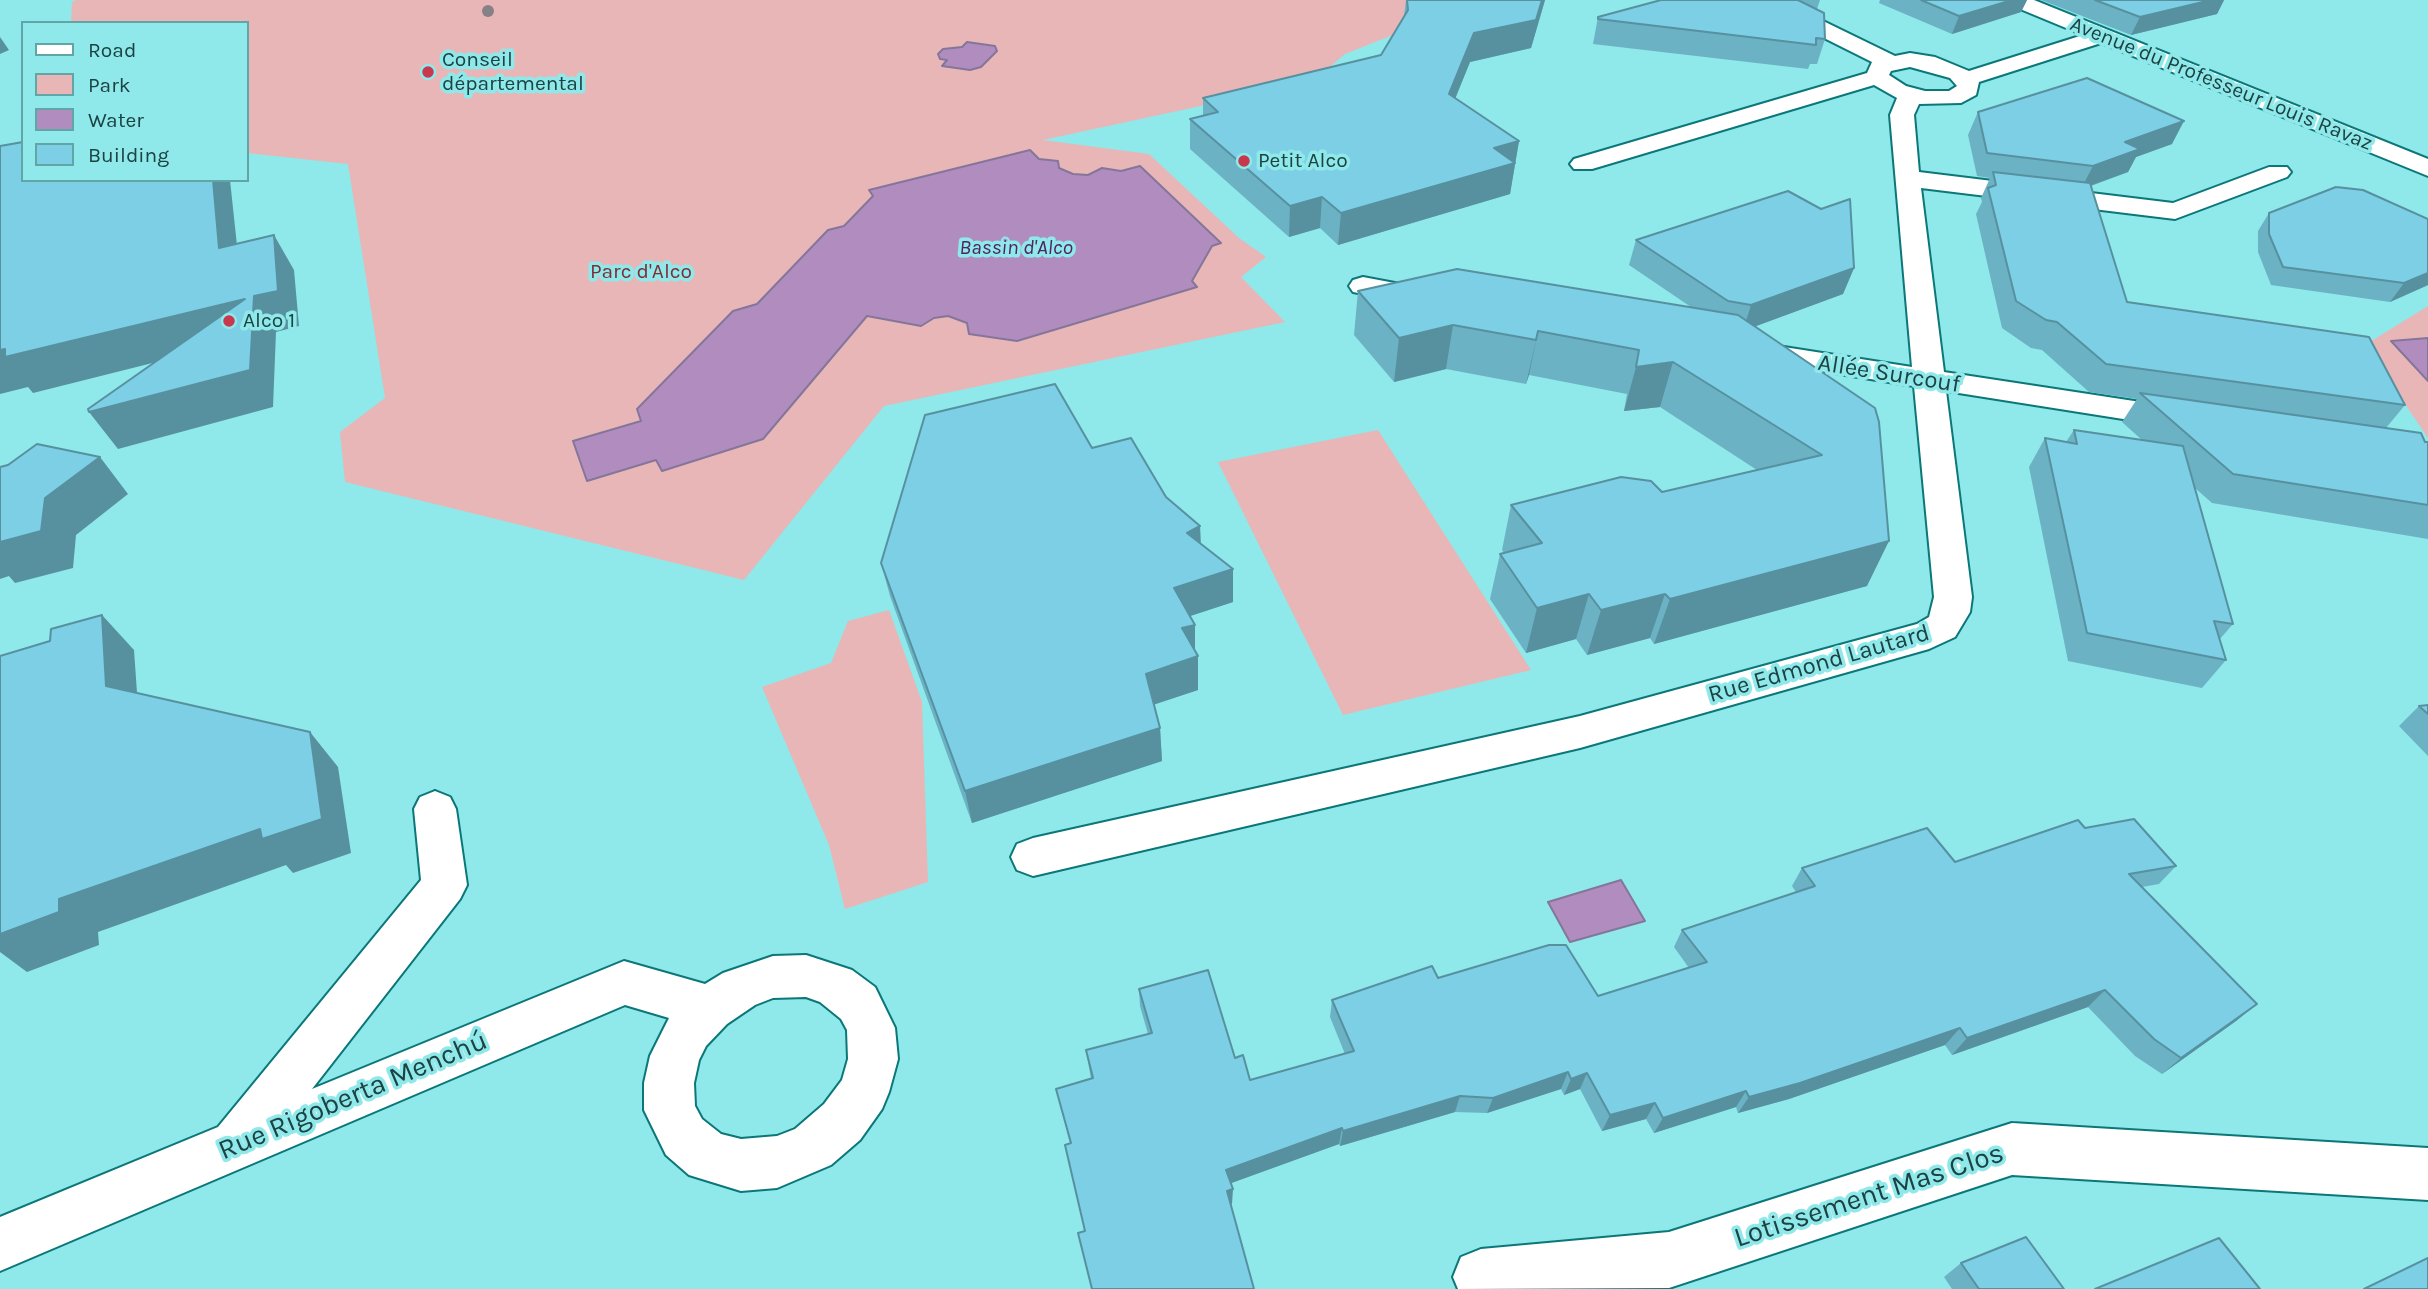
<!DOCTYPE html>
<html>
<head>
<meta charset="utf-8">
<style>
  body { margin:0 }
  #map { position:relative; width:2428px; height:1289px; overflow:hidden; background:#8fe8e9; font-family:Karla,sans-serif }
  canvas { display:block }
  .legend { position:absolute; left:21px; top:21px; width:228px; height:161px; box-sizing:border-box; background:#8fe8e9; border:2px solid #61a6a6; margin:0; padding:9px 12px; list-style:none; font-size:21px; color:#1c4242 }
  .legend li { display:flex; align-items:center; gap:14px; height:35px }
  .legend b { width:35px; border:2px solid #61a6a6 }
</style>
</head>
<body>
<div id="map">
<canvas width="2428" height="1289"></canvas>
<ul class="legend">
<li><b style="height:9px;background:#fff"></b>Road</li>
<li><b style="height:19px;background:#e9b6b7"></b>Park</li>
<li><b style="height:19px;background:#b18dbf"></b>Water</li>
<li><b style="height:19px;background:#7ccfe4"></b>Building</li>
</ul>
</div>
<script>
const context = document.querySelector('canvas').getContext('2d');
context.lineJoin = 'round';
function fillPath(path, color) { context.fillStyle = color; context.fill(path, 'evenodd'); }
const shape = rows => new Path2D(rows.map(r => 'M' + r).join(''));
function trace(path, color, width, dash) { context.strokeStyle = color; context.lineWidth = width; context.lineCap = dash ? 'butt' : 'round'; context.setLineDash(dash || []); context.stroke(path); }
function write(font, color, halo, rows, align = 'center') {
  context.font = font + ' Karla,sans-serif'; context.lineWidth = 7; context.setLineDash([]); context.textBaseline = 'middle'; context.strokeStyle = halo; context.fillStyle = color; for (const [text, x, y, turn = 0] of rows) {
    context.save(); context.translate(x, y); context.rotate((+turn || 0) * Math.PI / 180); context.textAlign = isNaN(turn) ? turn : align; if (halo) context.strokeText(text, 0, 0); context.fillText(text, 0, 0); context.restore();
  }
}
const green = shape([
  [76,0,1414,0,1423,23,1345,54,1312,82,1043,140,1149,154,1239,238,1266,257,1241,277,1285,322,884,406,744,580,345,482,340,432,385,398,348,164,247,153,247,23,71,23,72,2],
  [2428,306,2428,438,2365,345],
  [1378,430,1531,670,1343,715,1218,462],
  [889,610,922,702,928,882,845,909,829,845,762,687,831,663,848,621]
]);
const water = shape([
  [967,42,995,46,997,51,981,67,970,70,942,66,947,60,940,59,938,54,943,49,962,47,967,42],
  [1030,150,1039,159,1058,161,1059,168,1073,174,1088,175,1102,168,1121,171,1140,166,1221,243,1212,246,1192,281,1197,287,1017,341,969,334,967,323,948,316,934,318,921,326,867,316,763,439,662,471,656,460,587,481,573,441,641,421,637,409,733,311,757,304,828,230,844,226,873,196,869,190,1030,150],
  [2428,338,2428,381,2391,341,2428,338],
  [1621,880,1645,921,1570,942,1548,902,1621,880]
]);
const minor = shape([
  [1752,0,1780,0,1895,56,1910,53,1935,57,1969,71,2083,35,2008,4,2004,0,2034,0,2428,159,2428,176,2101,43,1979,82,1976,95,1961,103,1919,104,1914,115,1919,172,2173,203,2269,167,2287,167,2291,172,2287,177,2175,219,1921,188,1944,372,2180,408,2191,411,2196,418,2191,425,2180,428,1946,391,1972,597,1970,612,1955,637,1929,649,1580,748,1033,876,1017,870,1011,857,1017,844,1033,838,1580,716,1917,624,1929,617,1934,597,1914,386,1752,360,1741,357,1737,351,1741,345,1752,342,1912,367,1890,115,1897,98,1874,85,1592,169,1574,169,1570,164,1574,159,1867,73,1872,62,1756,4,1752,0],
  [1910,67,1950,78,1957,86,1949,91,1925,91,1906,86,1889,75,1891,71,1910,67],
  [1363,277,1437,291,1442,297,1437,303,1427,306,1353,292,1349,286,1353,280,1363,277],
  [435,791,450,797,456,809,467,885,460,899,312,1089,624,961,705,984,723,973,773,956,806,955,852,970,875,987,895,1028,898,1059,889,1092,882,1109,860,1140,831,1165,777,1188,741,1191,689,1175,666,1155,644,1110,644,1083,650,1056,669,1018,625,1005,0,1271,0,1217,218,1127,421,880,414,809,420,797,435,791],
  [806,997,820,1002,841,1019,847,1030,848,1059,842,1080,824,1104,795,1129,777,1136,741,1139,721,1134,702,1119,695,1106,694,1083,699,1060,706,1046,727,1024,755,1005,773,998,806,997],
  [2012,1123,2428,1148,2428,1200,2012,1175,1669,1288,1458,1289,1453,1277,1461,1257,1481,1249,1669,1232,2012,1123]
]);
const trees = [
  [488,11]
];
const wall = shape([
  [1406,0,1545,0,1531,48,1470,62,1455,98,1519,141,1510,194,1338,245,1320,228,1289,237,1190,149,1190,119,1203,116,1203,98,1381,55,1404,16],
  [1661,0,1820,0,1817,9,1825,39,1817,64,1810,64,1808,69,1593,44,1598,17],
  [1880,0,2027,0,2021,12,1952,34,1879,3],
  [2041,0,2224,0,2217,14,2131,35],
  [1978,112,2172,144,2136,157,2128,172,2091,186,2127,302,2405,405,2386,428,2428,442,2428,539,2212,503,2195,488,2233,624,2219,640,2226,660,2202,688,2068,661,2029,467,2045,438,2066,442,2074,430,2142,440,2122,422,2137,399,2089,392,2042,350,2031,348,2002,328,1976,214,1982,202,1981,198,1990,178,1977,176,1968,135],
  [2269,213,2428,219,2428,285,2390,302,2271,285,2258,252,2258,231],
  [1636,240,1854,268,1843,294,1755,326,1875,408,1867,586,1654,644,1650,638,1587,655,1576,639,1526,653,1490,599,1500,554,1504,553,1502,550,1511,505,1662,492,1757,470,1660,407,1624,411,1627,394,1529,375,1526,384,1446,369,1394,382,1354,335,1358,291,1691,307,1629,265],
  [1092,448,1166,497,1200,526,1201,543,1233,602,1190,616,1195,625,1195,652,1198,656,1198,690,1154,704,1160,728,1162,761,972,823,890,596,881,563],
  [2428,705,2428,756,2399,726,2419,706],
  [2085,828,2176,866,2159,884,2142,887,2257,1004,2236,1021,2162,1074,2135,1056,2088,1007,1952,1055,1945,1045,1789,1099,1738,1113,1736,1107,1654,1133,1646,1119,1602,1131,1580,1089,1564,1095,1561,1089,1487,1113,1455,1112,1340,1146,1339,1144,1231,1183,1232,1204,1084,1231,1070,1143,1056,1089,1091,1079,1086,1050,1148,1034,1140,1006,1139,989,1235,1058,1250,1080,1345,1054,1330,1017,1332,1000,1438,978,1598,996,1689,968,1674,947,1682,930,1796,892,1792,886,1802,868,1955,862],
  [1961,1263,2064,1289,1952,1289,1944,1277]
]);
const shadedWall = shape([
  [1542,0,1545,0,1531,48,1470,62,1445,124,1449,94,1474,33],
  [2012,0,2027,0,2021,12,1952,34,1959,16],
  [2211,0,2224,0,2217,14,2131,35,2140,17],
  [0,37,9,50,0,54],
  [2184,121,2172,144,2136,157,2128,172,2081,189,2093,166,2125,142],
  [1519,141,1510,194,1338,245,1341,213,1494,148],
  [213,180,230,180,241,283,219,248],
  [1322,197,1320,228,1289,237,1290,206],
  [274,235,294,270,299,326,276,332,273,407,118,449,89,412,252,338,33,393,28,387,0,394,0,350,254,296],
  [1854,268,1843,294,1743,331,1751,305],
  [2428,273,2428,285,2390,302,2404,283],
  [1453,325,1446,369,1394,382,1399,338],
  [1538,331,1529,375,1526,384,1536,340],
  [1673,362,1660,407,1624,411,1636,367],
  [100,457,128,494,76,535,73,568,15,583,9,576,0,579,0,542,45,498],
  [1200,526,1201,560,1187,533],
  [1889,541,1867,586,1654,644,1670,599],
  [1233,569,1233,602,1175,621,1174,588],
  [1589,594,1576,639,1526,653,1537,608],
  [1665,594,1650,638,1587,655,1601,610],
  [102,615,134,650,139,721,106,686],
  [1195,625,1195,657,1198,656,1198,690,1147,707,1146,674,1182,628],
  [1160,728,1162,761,972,823,965,791],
  [310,732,338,767,351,853,293,873,286,865,98,932,99,945,27,972,0,952,0,934,59,899],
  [2105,990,2088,1007,1952,1055,1967,1038],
  [2257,1004,2236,1021,2162,1074,2181,1058],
  [1960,1028,1945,1045,1789,1099,1738,1113,1749,1097],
  [1568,1072,1561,1089,1487,1113,1493,1098],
  [1587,1073,1580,1089,1564,1095,1571,1079],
  [1746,1091,1736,1107,1654,1133,1663,1118],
  [1460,1096,1455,1112,1340,1146,1343,1131],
  [1655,1103,1646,1119,1602,1131,1610,1115],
  [1342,1128,1339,1144,1226,1185,1226,1170],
  [1233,1189,1232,1204,1227,1205,1227,1191]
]);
const building = shape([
  [1407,0,1542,0,1536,20,1474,33,1449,94,1519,141,1494,148,1515,163,1341,213,1322,197,1290,206,1190,119,1218,112,1203,98,1381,55,1408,10,1407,0],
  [1661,0,1798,0,1824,13,1825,39,1816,38,1816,45,1598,19,1598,17,1661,0],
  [1921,0,2012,0,1959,16,1921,0],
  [2095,0,2211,0,2140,17,2095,0],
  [2087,78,2184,121,2125,142,2140,149,2093,166,1987,153,1978,112,2087,78],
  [23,142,23,180,213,180,219,248,274,235,278,291,254,296,250,370,89,412,88,409,245,299,5,357,5,349,0,350,0,146,23,142],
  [1993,172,2090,183,2127,302,2369,337,2405,405,2106,364,2057,322,2046,320,2016,301,1988,188,1996,185,1993,172],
  [2336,187,2363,190,2428,219,2428,273,2404,283,2283,267,2269,234,2269,213,2336,187],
  [1788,191,1821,209,1850,199,1854,268,1751,305,1728,301,1636,240,1788,191],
  [1457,269,1738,315,1875,408,1879,422,1889,541,1670,599,1665,594,1601,610,1589,594,1537,608,1500,554,1542,543,1511,505,1621,477,1651,481,1662,492,1822,455,1673,362,1636,367,1639,350,1538,331,1536,340,1453,325,1399,338,1358,291,1457,269],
  [1055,384,1092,448,1131,438,1166,497,1200,526,1187,533,1233,569,1174,588,1195,625,1182,628,1198,656,1146,674,1160,728,965,791,881,563,925,415,1055,384],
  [2140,393,2421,433,2425,442,2428,442,2428,505,2233,474,2140,393],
  [2074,430,2183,446,2233,624,2214,621,2226,660,2087,633,2045,438,2077,444,2074,430],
  [37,444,100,457,45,498,41,531,0,542,0,467,8,465,37,444],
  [102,615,106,686,310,732,322,819,262,839,260,829,59,899,59,912,0,934,0,656,50,641,51,629,102,615],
  [2428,705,2428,714,2419,706,2428,705],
  [2134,819,2176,866,2129,874,2257,1004,2181,1058,2154,1039,2105,990,1967,1038,1960,1028,1800,1083,1749,1097,1746,1091,1663,1118,1655,1103,1610,1115,1587,1073,1571,1079,1568,1072,1493,1098,1460,1096,1343,1131,1342,1128,1226,1170,1233,1189,1227,1191,1254,1289,1092,1289,1078,1233,1085,1231,1065,1145,1071,1143,1056,1089,1093,1078,1086,1050,1152,1033,1139,989,1208,970,1235,1058,1243,1055,1250,1080,1354,1051,1332,1000,1432,966,1438,978,1549,945,1566,945,1598,996,1707,962,1682,930,1815,886,1802,868,1927,828,1955,862,2078,820,2085,828,2134,819],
  [2026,1237,2064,1289,1979,1289,1961,1263,2026,1237],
  [2219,1238,2260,1289,2095,1289,2219,1238],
  [2428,1258,2428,1289,2364,1289,2428,1258]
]);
const markers = [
  [428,72,7,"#c8374d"],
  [1244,161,7,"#c8374d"],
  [229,321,7,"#c8374d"]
];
const farPoinames = [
  ["Conseil",442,60],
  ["départemental",442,84],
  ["Petit Alco",1258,161],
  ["Alco 1",243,321]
];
const farStreetnames = [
  ["Avenue du Professeur Louis Ravaz",2221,84,22]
];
const farWaternames = [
  ["Bassin d'Alco",1016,248]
];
const farParknames = [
  ["Parc d'Alco",641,272]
];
const streetNames = [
  ["Allée Surcouf",1889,374,9],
  ["Rue Edmond Lautard",1819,664,-16]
];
const nearStreetnames = [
  ["Rue Rigoberta Menchú",353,1096,-23],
  ["Lotissement Mas Clos",1869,1196,-18]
];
fillPath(green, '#e9b6b7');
fillPath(water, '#b18dbf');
trace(water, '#84769a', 2);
trace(minor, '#0b7779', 4);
fillPath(minor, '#fff');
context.fillStyle = '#868187';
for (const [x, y] of trees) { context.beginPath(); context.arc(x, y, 6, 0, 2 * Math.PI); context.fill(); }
fillPath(wall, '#6bb2c4');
fillPath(shadedWall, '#5791a0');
fillPath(building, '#7ccfe4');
trace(building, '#5791a0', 2);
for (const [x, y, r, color] of markers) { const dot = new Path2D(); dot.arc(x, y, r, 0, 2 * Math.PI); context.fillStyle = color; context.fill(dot); trace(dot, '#8fe8e9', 2.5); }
write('21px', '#1c4242', '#8fe8e9', farPoinames, 'left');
write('21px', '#1c4242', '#8fe8e9', farStreetnames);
write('italic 21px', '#512360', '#8fe8e9', farWaternames);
write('21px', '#7e2d36', '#8fe8e9', farParknames);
write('24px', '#1c4242', '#8fe8e9', streetNames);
write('28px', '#1c4242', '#8fe8e9', nearStreetnames);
</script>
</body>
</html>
